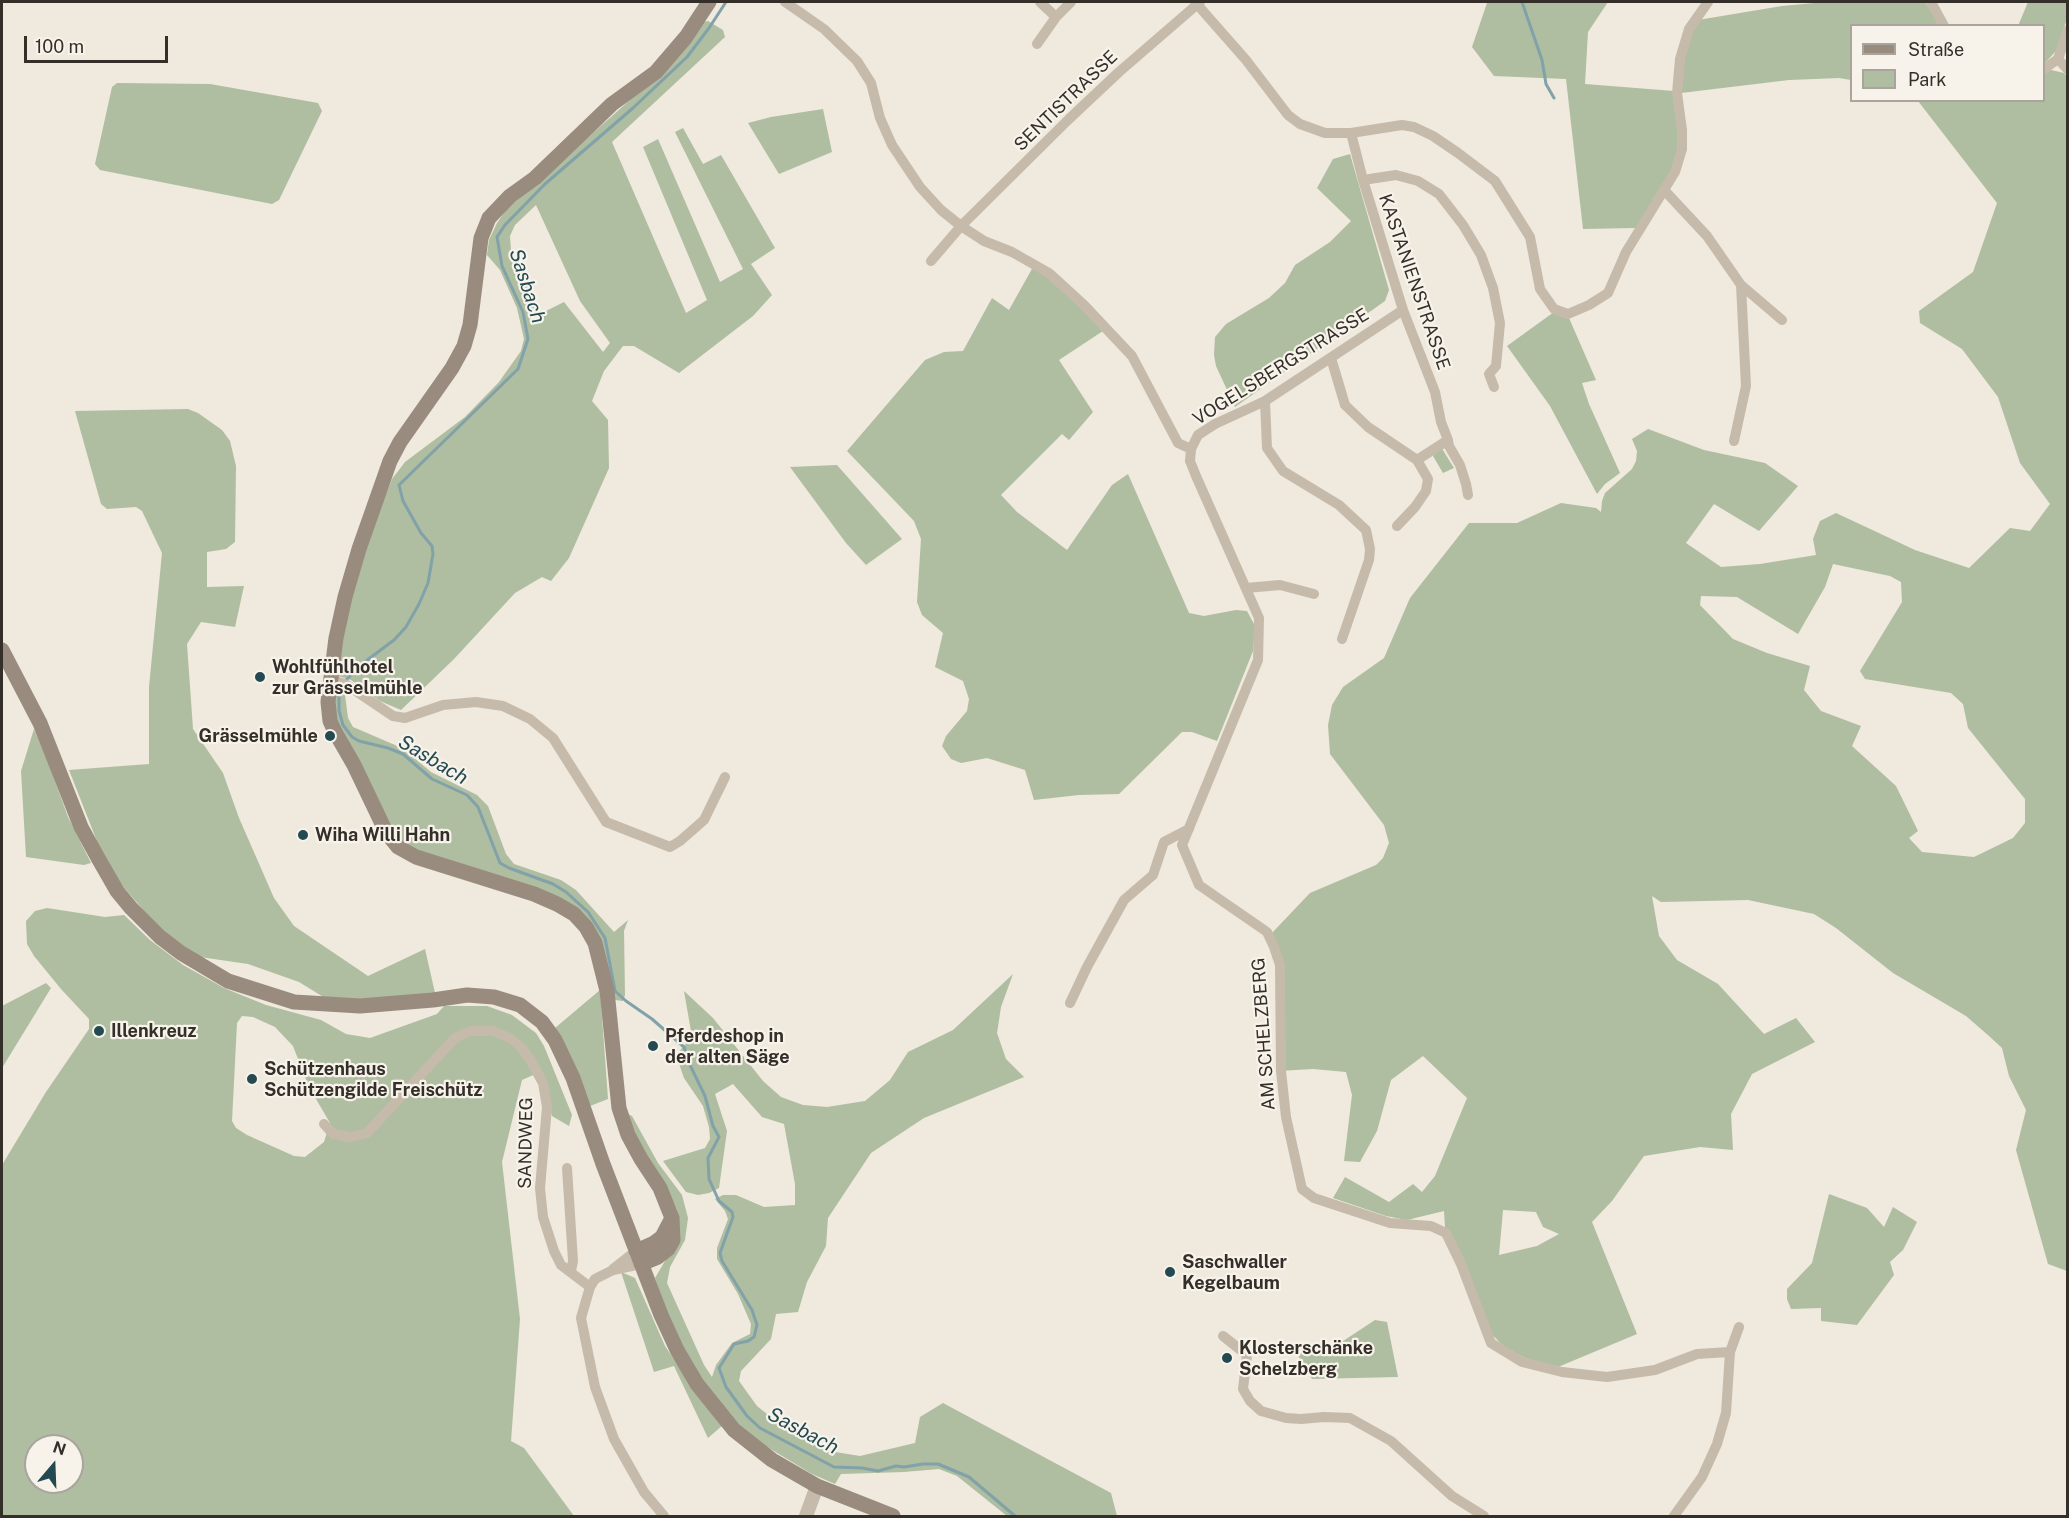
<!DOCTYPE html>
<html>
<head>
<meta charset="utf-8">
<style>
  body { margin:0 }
  #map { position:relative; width:2069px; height:1518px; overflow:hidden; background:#efe9de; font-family:"Public Sans",sans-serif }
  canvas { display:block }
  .frame { position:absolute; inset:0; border:3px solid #352f2a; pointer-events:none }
  .legend { position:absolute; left:1850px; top:24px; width:195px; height:78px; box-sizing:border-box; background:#f7f3ea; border:2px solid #a9a59d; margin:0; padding:8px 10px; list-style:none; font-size:18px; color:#352f2a }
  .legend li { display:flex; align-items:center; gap:12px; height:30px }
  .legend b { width:30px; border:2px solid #a9a59d }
  .north { position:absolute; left:24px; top:1434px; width:60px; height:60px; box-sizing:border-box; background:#f7f3ea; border:2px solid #a9a59d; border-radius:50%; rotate:19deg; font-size:16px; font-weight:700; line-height:24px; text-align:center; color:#352f2a }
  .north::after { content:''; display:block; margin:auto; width:21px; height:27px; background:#244951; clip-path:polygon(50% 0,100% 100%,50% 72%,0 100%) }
  .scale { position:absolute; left:24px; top:36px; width:144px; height:27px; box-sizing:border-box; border:3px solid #352f2a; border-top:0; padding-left:8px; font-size:18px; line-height:21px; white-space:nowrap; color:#352f2a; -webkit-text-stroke:4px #f7f3ea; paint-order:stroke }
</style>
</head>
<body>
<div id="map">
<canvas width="2069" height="1518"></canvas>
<div class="frame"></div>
<ul class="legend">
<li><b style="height:8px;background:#998b7d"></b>Straße</li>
<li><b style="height:16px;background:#afbda0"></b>Park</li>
</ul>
<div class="north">N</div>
<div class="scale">100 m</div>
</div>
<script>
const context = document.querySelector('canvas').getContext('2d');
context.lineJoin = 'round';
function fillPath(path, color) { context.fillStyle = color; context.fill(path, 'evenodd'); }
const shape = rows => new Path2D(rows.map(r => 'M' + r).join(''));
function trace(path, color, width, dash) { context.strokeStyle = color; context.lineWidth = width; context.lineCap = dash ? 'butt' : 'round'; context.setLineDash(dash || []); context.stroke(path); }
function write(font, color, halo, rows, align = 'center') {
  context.font = font + ' "Public Sans",sans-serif'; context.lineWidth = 4.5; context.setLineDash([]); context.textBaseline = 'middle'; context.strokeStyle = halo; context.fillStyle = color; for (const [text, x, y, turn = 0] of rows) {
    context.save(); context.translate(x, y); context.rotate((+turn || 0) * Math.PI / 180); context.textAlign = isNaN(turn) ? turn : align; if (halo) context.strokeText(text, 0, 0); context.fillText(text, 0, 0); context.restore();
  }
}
const green = shape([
  [1484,2,1608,2,1588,32,1585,84,1674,91,1679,130,1678,150,1673,171,1636,228,1583,229,1566,79,1494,76,1472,47,1487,3],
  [1825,2,1925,2,1940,25,1852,26,1851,80,1839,78,1789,80,1681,93,1686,45,1698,20,1782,6],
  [2028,2,2067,2,2067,19,2056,51,2044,64,2044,26,2018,26],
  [708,21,723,30,725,37,612,142,686,313,707,300,643,147,658,139,720,282,743,269,675,132,683,128,703,164,721,155,775,248,751,264,772,295,753,316,679,373,634,346,623,346,604,371,592,401,608,420,609,468,569,558,551,581,542,577,515,593,454,659,401,710,380,701,351,680,335,675,338,651,364,549,392,479,405,462,465,417,499,382,521,351,524,339,517,308,500,270,487,255,489,240,497,223,510,204,611,117,676,58,704,22],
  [536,205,580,301,610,343,603,352,564,302,540,314,529,283,511,251,510,236,515,225],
  [2051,70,2064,73,2068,77,2067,1271,2048,1264,2016,1150,2026,1110,2009,1076,2002,1048,1989,1036,1966,1016,1893,973,1836,928,1814,914,1748,900,1661,902,1652,896,1659,936,1677,960,1718,984,1764,1034,1796,1018,1815,1042,1752,1074,1731,1114,1733,1150,1700,1147,1644,1156,1612,1201,1592,1222,1637,1334,1558,1367,1525,1358,1502,1345,1490,1332,1445,1227,1444,1211,1407,1220,1386,1216,1333,1198,1345,1177,1389,1202,1413,1184,1422,1192,1435,1176,1467,1098,1423,1056,1391,1080,1377,1131,1360,1162,1344,1161,1352,1095,1346,1072,1313,1069,1278,1071,1283,959,1271,934,1310,893,1376,865,1383,858,1389,843,1384,825,1330,754,1328,725,1332,705,1343,687,1384,658,1410,598,1469,523,1517,523,1561,503,1596,508,1601,512,1602,501,1605,493,1632,469,1636,461,1637,451,1632,439,1648,429,1704,450,1765,463,1798,486,1759,531,1714,504,1686,543,1721,567,1760,564,1816,555,1813,539,1820,521,1836,513,1915,550,1969,568,2010,528,2030,531,2050,504,2020,463,1998,397,1962,349,1920,323,1919,311,1973,272,1997,203,1918,101,2044,100,2044,74],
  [1833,564,1890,576,1901,582,1902,602,1860,671,1865,679,1951,693,1963,704,1968,728,2025,799,2025,823,2013,838,1974,857,1922,852,1909,838,1918,831,1896,786,1852,746,1861,726,1821,711,1804,690,1810,666,1767,653,1733,639,1700,605,1701,596,1737,597,1798,634,1825,587],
  [1503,1210,1536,1212,1543,1227,1559,1234,1537,1246,1499,1255],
  [117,83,210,84,318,103,322,111,279,200,272,204,100,170,95,164,112,87],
  [823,109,832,152,779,174,748,123,771,117],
  [1350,154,1389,290,1385,301,1235,407,1216,366,1214,355,1215,337,1226,324,1269,298,1285,283,1295,265,1330,242,1351,221,1317,188,1333,159],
  [1033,267,1055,282,1106,329,1059,360,1093,412,1069,440,1062,434,1001,495,1017,512,1067,550,1112,485,1128,474,1189,613,1204,616,1236,610,1247,611,1255,626,1253,651,1217,741,1192,732,1182,732,1119,794,1079,795,1034,800,1025,770,987,758,961,763,951,759,942,746,946,736,967,711,969,699,963,681,935,667,943,633,922,615,917,602,921,539,914,521,847,451,925,360,944,352,963,351,992,298,1009,310],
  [1554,312,1569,318,1596,380,1582,383,1589,404,1620,473,1605,484,1597,494,1550,406,1507,346],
  [188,409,198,413,222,430,230,441,236,466,235,542,226,549,207,552,207,587,244,586,235,627,201,622,187,644,193,729,223,773,239,818,274,898,294,926,368,976,425,949,435,993,356,1000,325,998,299,982,248,964,200,957,169,936,145,912,121,884,104,859,69,770,149,764,149,687,162,553,142,511,136,507,107,509,101,504,75,411],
  [1441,447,1454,468,1443,473,1433,456],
  [837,465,902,539,866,565,846,543,790,467],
  [338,688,345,695,348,718,353,727,395,745,413,757,431,772,477,795,488,806,506,854,514,864,561,880,576,890,614,932,628,920,624,931,625,995,623,1001,615,1000,575,909,418,854,390,830,336,723,334,689],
  [34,729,45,754,68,817,91,863,84,865,26,857,21,771],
  [47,908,105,917,124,915,150,940,183,965,224,988,266,1005,321,1020,346,1034,370,1038,437,1014,444,1006,487,1006,512,1015,536,1033,544,1046,572,1115,569,1126,552,1116,540,1072,522,1080,502,1162,520,1319,511,1441,524,1448,574,1516,2,1516,2,1165,46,1092,89,1029,89,1019,61,989,34,956,27,944,26,921,35,911],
  [242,1016,253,1017,275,1027,293,1046,309,1087,330,1123,324,1142,305,1157,294,1156,247,1135,236,1128,232,1121,237,1023],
  [36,1446,72,1446,72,1482,36,1482],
  [1013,974,1001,1007,997,1033,1006,1059,1024,1077,924,1118,871,1153,828,1218,826,1246,807,1282,798,1312,776,1314,771,1339,741,1371,739,1381,757,1406,788,1431,835,1452,860,1456,915,1443,920,1417,943,1403,1111,1493,1117,1516,1007,1516,957,1476,939,1469,904,1472,841,1474,835,1484,812,1474,754,1439,734,1421,690,1364,668,1317,655,1278,675,1244,680,1229,677,1210,669,1193,641,1151,624,1112,632,1116,658,1163,682,1195,688,1218,685,1240,670,1267,667,1283,704,1365,712,1377,716,1365,732,1343,750,1334,751,1324,738,1294,717,1259,717,1248,728,1219,725,1211,715,1199,723,1195,736,1195,764,1207,795,1205,795,1184,784,1124,762,1117,733,1084,715,1094,727,1131,719,1188,709,1193,698,1195,686,1192,663,1161,705,1148,710,1139,709,1127,703,1106,684,1078,676,1055,692,1037,684,991,713,1018,763,1081,781,1097,803,1105,827,1107,865,1101,890,1080,908,1052,953,1030],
  [46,983,51,988,2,1068,2,1006],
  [600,990,608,1099,590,1106,555,1028],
  [1829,1194,1867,1208,1884,1227,1893,1207,1917,1222,1903,1250,1890,1262,1894,1275,1857,1325,1821,1321,1821,1308,1791,1309,1787,1299,1787,1289,1812,1263],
  [621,1272,635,1278,665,1346,691,1385,723,1425,708,1438,674,1366,654,1372],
  [1375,1320,1387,1322,1398,1377,1312,1379,1297,1354,1331,1349]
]);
const stream = shape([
  [1522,2,1542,60,1546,84,1554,98],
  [345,681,362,664,394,640,406,627,419,604,428,583,433,554,432,546,421,533,403,501,399,485,518,369,528,339,523,312,502,266,497,237,505,225,545,184,633,108,687,57,709,28,726,2],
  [342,686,339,696,339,711,343,725,352,737,359,741,388,748,403,754,432,779,467,795,478,807,500,863,509,868,553,884,566,892,588,912,605,938,615,991,626,1001,652,1019,684,1047,689,1063,705,1096,713,1126,719,1137,708,1158,709,1179,719,1201,732,1212,733,1217,720,1253,722,1261,752,1310,757,1325,754,1337,748,1341,734,1344,719,1368,726,1387,747,1416,760,1428,834,1467,862,1468,878,1471,896,1466,904,1467,923,1464,938,1464,969,1477,1015,1516]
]);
const minor = shape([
  [785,2,824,29,857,61,871,83,880,118,892,145,920,187,941,210,961,226,984,241,1012,252,1049,273,1084,305,1132,356,1178,443,1191,449],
  [1040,2,1056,17,1071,2],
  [1195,2,1246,60,1288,115,1300,124,1325,133,1351,133,1402,125,1414,127,1433,136,1458,153,1495,181,1530,237,1540,289,1554,309,1568,314,1589,305,1608,293,1626,252,1675,172,1682,149,1682,130,1677,93,1680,59,1689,29,1708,2],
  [1931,2,1944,26],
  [1037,44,1056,17],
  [2058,59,2068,70],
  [2044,69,2058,59,2068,30],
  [1351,133,1363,180,1403,310,1435,392,1441,422,1448,440,1417,460],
  [1363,180,1396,175,1418,181,1439,194,1463,225,1481,255,1493,288,1500,323,1496,366,1489,374,1494,387],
  [1665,191,1707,236,1741,285,1782,320],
  [931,261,961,226,1069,119,1119,72,1200,2],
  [1403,310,1265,401,1215,424,1198,435,1191,449,1190,461,1196,476,1259,618,1258,660,1182,845,1199,885,1267,932,1274,947,1280,965,1281,1071,1286,1117,1302,1189,1314,1198,1390,1223,1431,1226,1446,1233,1461,1264,1491,1343,1522,1362,1562,1372,1607,1377,1655,1370,1697,1354,1730,1352],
  [1331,358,1345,405,1368,427,1417,460,1428,479,1426,491,1415,507,1397,526],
  [1265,401,1267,448,1283,471,1339,505,1366,530,1370,549,1369,560,1342,639],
  [1448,440,1449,446,1460,465,1466,484,1468,495],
  [1734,441,1746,386,1741,285],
  [1246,588,1280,585,1314,594],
  [330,679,347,685,393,716,405,718,443,705,476,702,503,706,530,719,553,738,606,822,670,847,680,841,704,820,725,777],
  [1070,1003,1087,967,1124,900,1153,875,1164,842,1189,829],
  [324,1124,333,1134,350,1137,367,1133,455,1038,470,1031,493,1031,510,1038,521,1047,530,1059,543,1083,547,1107,540,1188,543,1217,554,1251,561,1265,590,1287],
  [567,1168,573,1261,571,1271],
  [641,1264,613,1270,595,1279,590,1287,581,1318,595,1387,614,1439,644,1492,664,1516],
  [613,1269,636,1251],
  [1223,1336,1247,1355,1243,1389,1250,1401,1261,1411,1286,1418,1301,1419,1324,1417,1350,1418,1391,1441,1452,1496,1484,1516],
  [1674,1516,1702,1477,1717,1444,1726,1413,1730,1352,1739,1327]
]);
const tertiary = shape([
  [806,1516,817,1486]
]);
const secondary = shape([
  [2,650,40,723,81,827,98,858,117,891,131,908,160,937,181,953,228,981,294,1002,360,1006,433,1000,467,995,494,997,520,1005,542,1022,555,1040,573,1078,603,1164,661,1315,677,1350,697,1384,734,1430,772,1460,817,1486,893,1516],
  [636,1251,654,1243,662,1237,672,1218],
  [641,1264,658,1257,668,1249,673,1240,672,1218,660,1188,641,1159,628,1135,619,1108,607,991,595,943,586,927,574,914,557,904,534,894,416,857,398,847,386,832,354,765,335,732,330,721,328,702,336,638,345,597,359,549,390,461,400,442,452,368,464,346,470,325,481,238,489,218,510,196,535,178,612,104,656,72,686,37,709,2]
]);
const markers = [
  [260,677,6,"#244951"],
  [330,736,6,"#244951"],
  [303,835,6,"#244951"],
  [99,1031,6,"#244951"],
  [653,1046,6,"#244951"],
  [252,1079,6,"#244951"],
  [1170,1272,6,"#244951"],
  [1227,1358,6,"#244951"]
];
const streetNames = [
  ["SENTISTRASSE",1066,101,-44],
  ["KASTANIENSTRASSE",1414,282,71],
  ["VOGELSBERGSTRASSE",1281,367,-32],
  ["AM SCHELZBERG",1264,1034,-94],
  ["SANDWEG",526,1143,-89]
];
const poiNames = [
  ["Wohlfühlhotel",272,667],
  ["zur Grässelmühle",272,688],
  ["Grässelmühle",318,736,"right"],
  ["Wiha Willi Hahn",315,835],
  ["Illenkreuz",111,1031],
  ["Pferdeshop in",665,1036],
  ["der alten Säge",665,1057],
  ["Schützenhaus",264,1069],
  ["Schützengilde Freischütz",264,1090],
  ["Saschwaller",1182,1262],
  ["Kegelbaum",1182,1283],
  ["Klosterschänke",1239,1348],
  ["Schelzberg",1239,1369]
];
const waterNames = [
  ["Sasbach",527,286,72],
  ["Sasbach",433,760,31],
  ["Sasbach",803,1431,28]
];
fillPath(green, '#afbda0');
trace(stream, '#81a2a9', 3);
trace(minor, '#c6bbab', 10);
trace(tertiary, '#c6bbab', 14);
trace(secondary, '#998b7d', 15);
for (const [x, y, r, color] of markers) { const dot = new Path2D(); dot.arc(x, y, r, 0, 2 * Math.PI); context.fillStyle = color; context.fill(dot); trace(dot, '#f7f3ea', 2); }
write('18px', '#352f2a', '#f7f3ea', streetNames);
write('bold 18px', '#352f2a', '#f7f3ea', poiNames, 'left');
write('italic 20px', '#244951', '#f7f3ea', waterNames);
</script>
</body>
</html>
